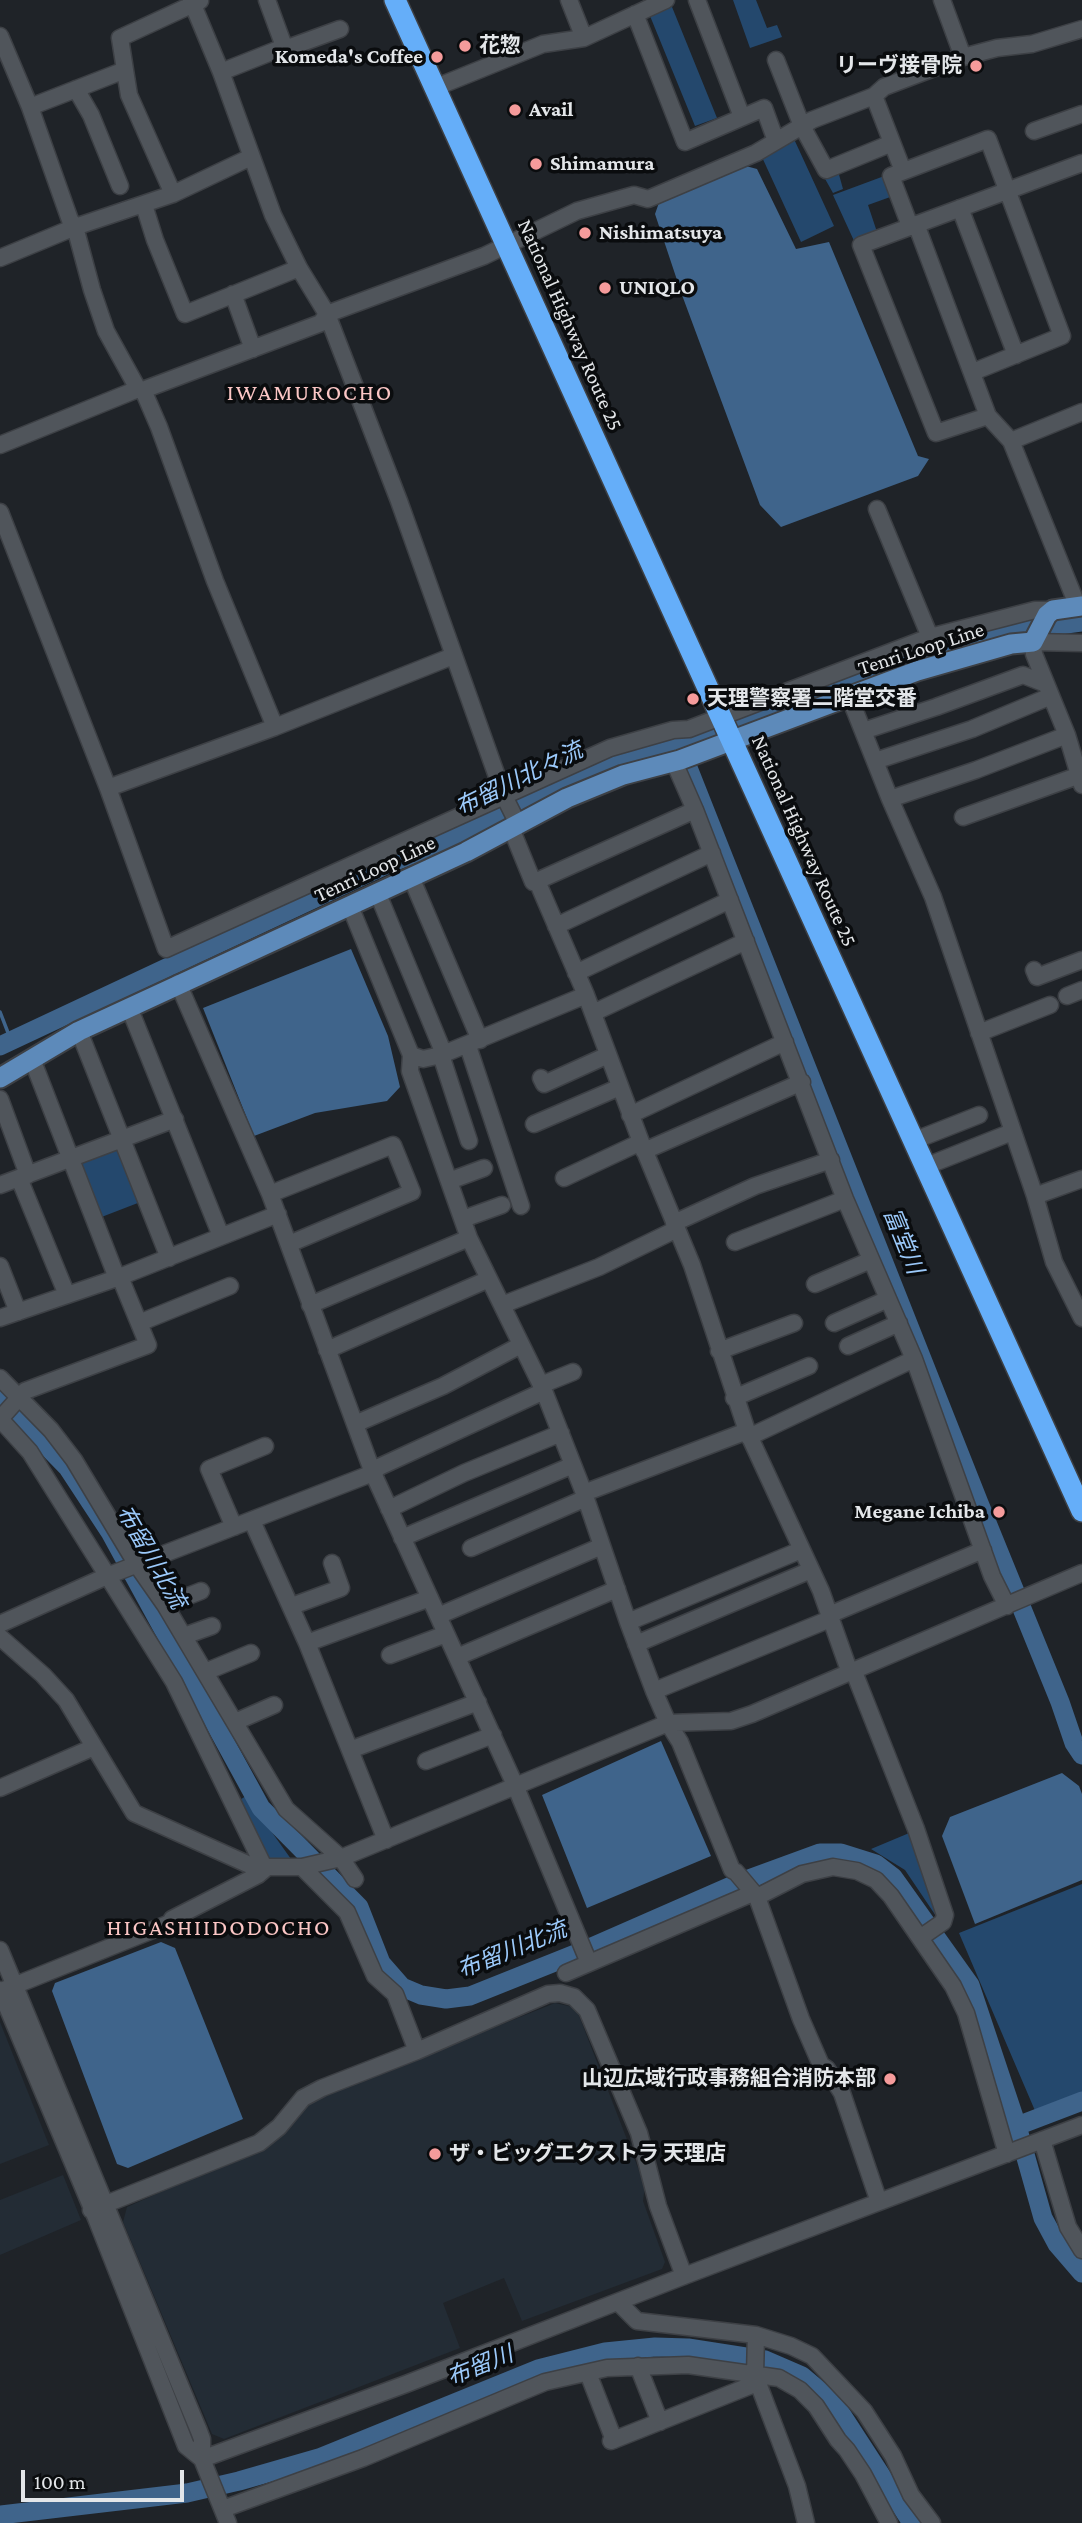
<!DOCTYPE html>
<html>
<head>
<meta charset="utf-8">
<style>
  body { margin:0 }
  #map { position:relative; width:1082px; height:2523px; overflow:hidden; background:#1f2328; font-family:"Crimson Pro",serif }
  canvas { display:block }
  .scale { position:absolute; left:21px; top:2470px; width:163px; height:32px; box-sizing:border-box; border:4px solid #e3e6e9; border-top:0; padding-left:9px; font-size:21px; line-height:24px; white-space:nowrap; color:#e3e6e9; -webkit-text-stroke:5px #0a0c0e; paint-order:stroke }
</style>
</head>
<body>
<div id="map">
<canvas width="1082" height="2523"></canvas>
<div class="scale">100 m</div>
</div>
<script>
const context = document.querySelector('canvas').getContext('2d');
context.lineJoin = 'round';
function fillPath(path, color) { context.fillStyle = color; context.fill(path, 'evenodd'); }
const shape = rows => new Path2D(rows.map(r => 'M' + r).join(''));
function trace(path, color, width, dash) { context.strokeStyle = color; context.lineWidth = width; context.lineCap = dash ? 'butt' : 'round'; context.setLineDash(dash || []); context.stroke(path); }
function write(font, color, halo, rows, align = 'center') {
  context.font = font + ' "Crimson Pro","Noto Sans JP",serif'; context.lineWidth = 7; context.setLineDash([]); context.textBaseline = 'middle'; context.strokeStyle = halo; context.fillStyle = color; for (const [text, x, y, turn = 0] of rows) {
    context.save(); context.translate(x, y); context.rotate((+turn || 0) * Math.PI / 180); context.textAlign = isNaN(turn) ? turn : align; if (halo) context.strokeText(text, 0, 0); context.fillText(text, 0, 0); context.restore();
  }
}
const built = shape([
  [555,2003,573,2007,578,2013,645,2186,643,2201,665,2262,662,2269,522,2321,504,2278,443,2303,460,2348,224,2439,212,2434,123,2222,127,2207,269,2144,314,2100],
  [0,2022,49,2145,0,2164],
  [63,2175,81,2220,0,2255,0,2200]
]);
const green = shape([
  [733,0,756,0,767,28,777,25,782,37,750,48],
  [670,2,717,118,695,126,648,11],
  [794,139,834,226,801,242,761,155],
  [838,171,843,189,833,193,824,177],
  [887,175,893,196,868,205,878,235,855,243,833,195],
  [117,1148,143,1201,99,1218,80,1169,82,1163],
  [246,1796,291,1859,290,1863,267,1863,238,1801],
  [914,1831,943,1914,938,1919,905,1870,871,1849],
  [1082,1884,1082,2095,1036,2113,959,1933]
]);
const water = shape([
  [742,165,757,169,796,249,829,242,918,456,929,459,918,476,781,527,760,505,682,295,655,214,661,197],
  [351,949,388,1036,400,1087,387,1101,315,1113,254,1136,203,1008],
  [661,1741,711,1856,587,1908,542,1795],
  [1062,1773,1079,1786,1082,1794,1082,1880,975,1924,942,1836,950,1817],
  [161,1942,175,1948,243,2119,128,2168,117,2164,52,1991,55,1983]
]);
const stream = shape([
  [0,1012,12,1043]
]);
const river = shape([
  [679,745,979,1503,1060,1702,1074,1743,1082,1755],
  [0,1046,388,864,457,837,568,779,624,757,679,744,937,649,994,634,1082,622],
  [0,1398,68,1468,110,1532,261,1808,359,1907,381,1963,402,1987,421,1995,446,1999,470,1996,585,1950,738,1883,820,1853,841,1853,876,1864,893,1877,970,1985,1017,2126,1043,2218,1057,2244,1082,2273],
  [1017,2126,1082,2101],
  [0,2515,187,2493,239,2481,319,2458,538,2369,605,2352,655,2347,688,2348,765,2360,802,2376,834,2403,912,2523]
]);
const minor = shape([
  [191,0,221,72,273,215,299,268,327,314,399,501,504,796,518,824],
  [267,0,285,49,340,29],
  [569,0,584,38],
  [697,0,742,117],
  [942,0,963,57],
  [635,14,685,142,764,108,776,141],
  [0,36,30,107,70,220,75,227,92,290,106,331,138,389],
  [776,60,802,126,826,170,892,143],
  [125,70,129,95,173,194],
  [221,72,284,47],
  [434,88,543,44,584,38,666,0],
  [76,89,91,115,120,186],
  [874,96,903,171],
  [30,107,125,70,120,38,200,1],
  [1034,131,1082,114],
  [144,205,155,240,185,314,299,268],
  [960,208,1016,355],
  [916,224,988,416,1011,441,1078,607],
  [910,226,891,176,988,139,1062,336,973,372],
  [0,258,75,227,173,194,251,157],
  [233,294,253,349],
  [143,390,159,427,215,581,275,727],
  [988,416,936,433,861,245,1082,163],
  [1011,441,1082,412],
  [0,445,138,389,143,390,321,323,327,314,484,256,577,211,634,195,648,199,756,153,812,120,874,96,884,87,963,57,997,48,1032,44,1082,29],
  [877,509,930,637],
  [0,512,108,788,166,949,610,748,673,730,689,729,930,637,1035,610,1053,610],
  [1082,643,1033,642,1034,654,1067,735,1082,785],
  [849,696,890,799,933,897,1035,1196,1054,1262,1082,1318],
  [863,731,936,707,1023,675,1046,684],
  [875,761,972,729,1051,696],
  [674,762,695,810,845,1199,914,1359,992,1576,1007,1606],
  [108,788,275,727,453,656],
  [890,799,976,770,1067,735],
  [963,817,1080,775],
  [511,828,533,882,537,881,586,995,641,1142,692,1265,747,1431,821,1591,850,1673],
  [411,877,480,1040],
  [537,881,695,810],
  [378,894,444,1054],
  [350,906,411,1055],
  [556,926,712,853],
  [1034,970,1037,977,1082,960],
  [576,973,730,900],
  [178,983,270,1194,373,1473,515,1785,589,1963],
  [586,995,441,1055,423,1059,411,1055,410,1071,469,1238,544,1391,584,1493,628,1622,654,1691,668,1723,680,1742,732,1870,736,1872,757,1897,801,2019,821,2065,827,2069,842,2093,879,2202],
  [1067,996,1082,990],
  [129,1007,221,1236],
  [593,1013,746,941],
  [79,1031,169,1258],
  [979,1033,1050,1005],
  [468,1046,521,1206],
  [441,1055,469,1141],
  [32,1059,117,1278],
  [541,1078,544,1084,608,1055],
  [0,1099,28,1175],
  [630,1115,785,1042],
  [534,1124,620,1087],
  [913,1141,979,1115],
  [644,1151,802,1082],
  [924,1167,1012,1132],
  [19,1178,67,1295],
  [564,1178,641,1142],
  [449,1181,484,1168],
  [0,1185,175,1119],
  [270,1194,393,1145,412,1192,289,1244],
  [1035,1196,1082,1179],
  [463,1219,502,1205],
  [674,1223,755,1186,831,1160],
  [735,1242,845,1199],
  [0,1266,18,1312],
  [815,1284,871,1260],
  [310,1305,469,1238],
  [502,1305,599,1267,677,1229],
  [0,1318,117,1278,278,1214],
  [139,1323,230,1286],
  [834,1323,888,1299],
  [848,1346,899,1323],
  [327,1350,489,1279],
  [719,1351,794,1323],
  [0,1378,51,1430,74,1460,137,1565,165,1605,286,1809,341,1858,355,1879],
  [541,1385,573,1372],
  [734,1398,809,1366],
  [0,1419,30,1452,174,1682,265,1869],
  [0,1419,25,1391,148,1345,120,1277],
  [355,1424,443,1386,521,1345],
  [749,1437,914,1359],
  [584,1493,747,1431],
  [389,1509,464,1473,561,1433],
  [252,1521,307,1643,386,1840],
  [234,1527,209,1469,265,1446],
  [402,1538,573,1465],
  [471,1548,586,1498],
  [165,1605,201,1591],
  [292,1606,341,1588,332,1563],
  [829,1615,983,1550],
  [438,1616,602,1546],
  [628,1622,801,1550],
  [0,1624,107,1576,373,1473,379,1467,544,1391],
  [184,1636,212,1626],
  [0,1637,43,1675,66,1700,134,1813,254,1867,302,1867,341,1858,668,1723,731,1721,752,1714,1082,1573],
  [307,1643,430,1598],
  [636,1644,811,1570],
  [390,1655,446,1634],
  [457,1657,617,1589],
  [205,1672,251,1653],
  [854,1672,916,1829,945,1915,943,1922,920,1938],
  [654,1691,830,1619],
  [235,1722,274,1705],
  [350,1750,478,1702],
  [426,1761,493,1735],
  [0,1788,94,1747],
  [302,1867,347,1912,375,1976,395,1994,417,2051],
  [757,1897,802,1874,833,1867,857,1871,876,1880,891,1896,953,1986,966,2013,1007,2154],
  [0,1950,199,2431,202,2439,202,2459,228,2523],
  [566,1973,753,1893],
  [6,1989,170,1923,172,1919,258,1875,265,1869],
  [0,1990,96,2218,186,2446,202,2459],
  [1042,2140,1068,2227,1082,2250],
  [91,2210,259,2143,279,2127,303,2098,322,2088,417,2051,548,1994,560,1993,574,1997,587,2010,639,2133,658,2206,684,2276],
  [618,2302,637,2321,756,2335,791,2346,812,2356,864,2411,893,2456,911,2495,932,2523],
  [756,2335,755,2375,797,2486,806,2523],
  [638,2366,660,2422],
  [588,2373,614,2440],
  [611,2441,757,2383],
  [202,2459,406,2384,684,2276,1082,2125],
  [223,2509,363,2458,545,2382,607,2368,688,2365,779,2378,800,2390,816,2406,838,2440,847,2450,863,2474,889,2523]
]);
const major = shape([
  [0,1078,79,1031,466,852,567,798,623,775,680,760,917,671,1011,644,1033,642,1047,615,1053,610,1082,606]
]);
const highway = shape([
  [395,0,1082,1511]
]);
const markers = [
  [465,46,7,"#f59b9b"],
  [437,57,7,"#f59b9b"],
  [976,66,7,"#f59b9b"],
  [515,110,7,"#f59b9b"],
  [536,164,7,"#f59b9b"],
  [585,233,7,"#f59b9b"],
  [605,288,7,"#f59b9b"],
  [693,699,7,"#f59b9b"],
  [999,1512,7,"#f59b9b"],
  [890,2079,7,"#f59b9b"],
  [435,2154,7,"#f59b9b"]
];
const poiNames = [
  ["花惣",479,46],
  ["Komeda's Coffee",423,57,"right"],
  ["リーヴ接骨院",962,66,"right"],
  ["Avail",529,110],
  ["Shimamura",550,164],
  ["Nishimatsuya",599,233],
  ["UNIQLO",619,288],
  ["天理警察署二階堂交番",707,699],
  ["Megane Ichiba",985,1512,"right"],
  ["山辺広域行政事務組合消防本部",876,2079,"right"],
  ["ザ・ビッグエクストラ 天理店",449,2154]
];
const streetNames = [
  ["National Highway Route 25",570,325,66],
  ["Tenri Loop Line",921,649,-18],
  ["National Highway Route 25",804,841,66],
  ["Tenri Loop Line",375,869,-25]
];
const neighbourhoodNames = [
  ["IWAMUROCHO",310,393],
  ["HIGASHIIDODOCHO",219,1928]
];
const waterNames = [
  ["布留川北々流",519,779,-26],
  ["富堂川",903,1241,68],
  ["布留川北流",151,1557,60],
  ["布留川北流",512,1950,-22],
  ["布留川",480,2366,-22]
];
fillPath(built, '#232c35');
fillPath(green, '#24486d');
fillPath(water, '#3f648b');
trace(stream, '#3f648b', 3.5);
trace(river, '#3f648b', 19);
trace(minor, '#3d4045', 19);
trace(major, '#3d4045', 23);
trace(highway, '#3d4045', 24);
trace(minor, '#50555b', 16);
trace(major, '#5d8aba', 19);
trace(highway, '#65aef9', 21);
for (const [x, y, r, color] of markers) { const dot = new Path2D(); dot.arc(x, y, r, 0, 2 * Math.PI); context.fillStyle = color; context.fill(dot); trace(dot, '#0a0c0e', 2.5); }
write('bold 21px', '#e3e6e9', '#0a0c0e', poiNames, 'left');
write('21px', '#e3e6e9', '#0a0c0e', streetNames);
context.letterSpacing = '2px';
write('23px', '#fbc6c5', '#0a0c0e', neighbourhoodNames);
context.letterSpacing = '0px';
write('italic 23px', '#9bc9fa', '#0a0c0e', waterNames);
</script>
</body>
</html>
